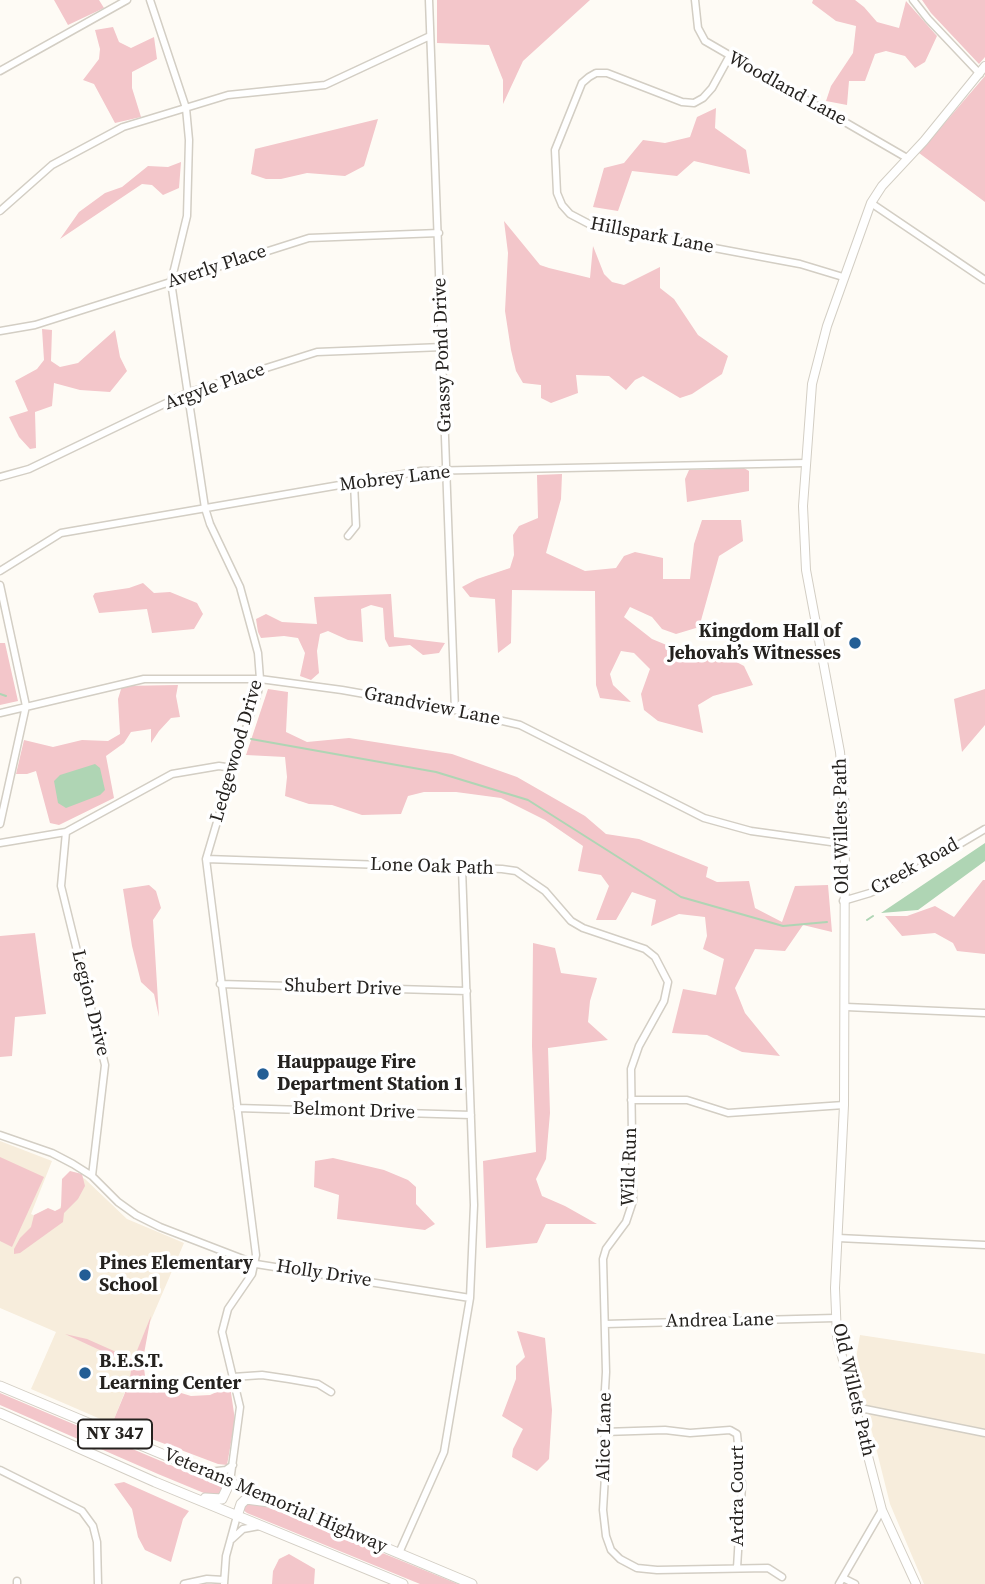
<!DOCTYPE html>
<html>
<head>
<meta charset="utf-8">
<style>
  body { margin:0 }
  canvas { display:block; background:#fefbf5 }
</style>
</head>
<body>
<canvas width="985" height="1584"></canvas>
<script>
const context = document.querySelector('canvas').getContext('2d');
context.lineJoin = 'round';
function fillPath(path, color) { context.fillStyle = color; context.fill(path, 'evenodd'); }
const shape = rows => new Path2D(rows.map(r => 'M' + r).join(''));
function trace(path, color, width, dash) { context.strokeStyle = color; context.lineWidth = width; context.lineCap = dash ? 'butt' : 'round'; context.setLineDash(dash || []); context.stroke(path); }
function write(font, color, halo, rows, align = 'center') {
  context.font = font + ' "Source Serif 4",serif'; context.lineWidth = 7; context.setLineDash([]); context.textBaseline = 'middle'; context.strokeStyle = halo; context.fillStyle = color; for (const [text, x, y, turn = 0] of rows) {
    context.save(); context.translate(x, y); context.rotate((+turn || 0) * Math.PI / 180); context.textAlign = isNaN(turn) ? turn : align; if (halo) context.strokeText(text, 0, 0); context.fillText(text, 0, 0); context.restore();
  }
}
const built = shape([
  [0,1141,52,1161,31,1214,53,1224,75,1173,85,1179,127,1219,184,1243,133,1362,136,1364,112,1424,31,1389,56,1332,0,1308],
  [860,1335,985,1354,985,1584,924,1584,890,1504,855,1364]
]);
const green = shape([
  [54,0,99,0,104,8,68,25],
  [437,0,590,0,523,61,503,104,503,80,489,45,437,43],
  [813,0,855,0,864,7,877,22,899,28,906,1,937,36,925,62,915,68,905,56,886,51,875,54,865,81,849,81,847,105,826,101,831,86,853,53,856,26,836,21,812,3],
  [922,0,985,0,985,57,979,64,931,13],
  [113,27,119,42,131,48,154,37,157,59,132,72,132,88,141,117,115,123,94,84,83,80,99,59,100,49,95,30],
  [985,76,985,202,919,153],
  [716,108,715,128,746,150,750,174,694,161,677,176,632,171,618,211,593,207,604,168,624,163,643,140,665,143,690,137,697,117],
  [378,119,364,166,345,176,307,173,281,179,266,179,251,174,255,149],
  [181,162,179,188,163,195,152,185,142,184,60,239,79,212,105,193,122,187,148,166,168,167],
  [504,221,540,265,549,268,590,278,593,246,604,274,612,282,624,285,660,267,660,288,674,299,698,335,728,356,722,374,692,394,680,398,643,376,635,380,626,390,609,376,576,375,578,393,551,403,541,398,541,385,523,383,516,371,511,350,505,311,508,253],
  [42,329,52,330,51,361,60,367,78,363,115,330,120,357,127,371,110,392,80,390,54,383,52,406,35,412,36,448,30,449,19,437,9,417,28,411,15,381,37,369,44,360],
  [744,468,749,471,749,491,687,502,685,479,689,470],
  [562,474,561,499,546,553,585,571,616,568,624,556,635,552,663,558,663,579,690,579,694,544,702,520,741,520,743,541,719,556,700,624,696,628,676,634,662,629,652,617,630,607,624,617,652,639,669,646,712,649,744,666,753,685,713,696,698,705,703,733,658,721,644,710,641,694,650,669,634,653,621,651,610,674,613,685,631,702,600,698,596,685,595,591,512,590,511,643,498,653,495,599,470,597,462,587,477,579,510,568,514,555,513,535,519,526,538,518,537,475],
  [143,583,154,593,170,592,197,603,203,614,194,629,152,633,147,609,99,613,93,596,95,593,129,588],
  [391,594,394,637,445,643,439,653,423,655,410,645,389,647,385,639,383,608,371,605,361,609,363,642,348,640,328,631,320,634,317,651,319,673,311,680,300,676,305,653,298,638,284,636,261,638,258,632,256,619,266,614,282,622,317,624,314,597],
  [0,643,5,643,18,701,0,705],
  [178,685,176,696,180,717,171,718,159,731,151,743,151,729,131,732,124,743,106,756,114,798,59,825,50,823,36,771,27,774,16,774,24,740,53,747,82,740,108,741,120,734,118,699,122,686],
  [268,689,288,692,286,732,307,742,349,738,452,754,517,777,585,816,606,834,639,839,708,867,706,877,717,882,749,881,755,908,782,922,795,886,828,885,832,932,803,925,785,951,755,949,735,988,745,1013,780,1056,742,1052,707,1035,672,1033,683,989,716,995,724,959,703,949,707,936,705,917,679,914,651,926,656,900,632,892,616,920,596,920,609,886,601,875,578,871,583,846,545,820,501,798,456,792,424,792,408,796,401,814,362,815,332,805,309,804,285,796,287,777,285,757,246,755],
  [985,689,985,725,962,752,954,699],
  [983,880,985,880,985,954,957,951,953,943,935,933,902,936,885,916,907,916,935,906,954,917],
  [149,885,156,891,161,908,153,920,159,1017,154,994,141,982,132,946,123,889],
  [35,933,46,1014,15,1017,12,1056,0,1057,0,936],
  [533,943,555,948,561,973,597,978,590,1001,588,1022,608,1040,548,1048,550,1113,546,1159,536,1179,542,1196,565,1206,597,1224,546,1224,537,1243,486,1248,483,1161,536,1152,532,1046],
  [0,1157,44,1177,12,1247,0,1241],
  [333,1158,384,1170,408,1180,416,1187,416,1204,435,1224,425,1230,337,1219,339,1195,314,1187,315,1161],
  [70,1171,82,1174,85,1186,78,1199,64,1213,63,1222,20,1253,14,1254,14,1249,20,1238,31,1227,34,1215,48,1208,55,1211,61,1208,62,1179],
  [151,1316,143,1359,145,1376,168,1389,191,1396,210,1395,230,1386,235,1420,227,1465,218,1464,112,1424,129,1383,132,1365,65,1334,87,1339,132,1359,134,1358],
  [517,1331,545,1338,552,1410,549,1459,537,1471,512,1457,513,1449,523,1429,502,1416,516,1379,516,1366,525,1357],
  [0,1393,220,1486,224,1490,216,1498,158,1474,0,1405],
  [124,1482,189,1511,183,1519,171,1562,145,1550,138,1537,132,1509,114,1484],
  [245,1502,255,1503,302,1520,458,1584,420,1584,247,1513,242,1509],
  [289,1554,315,1569,314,1584,272,1584,273,1571,279,1559]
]);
const water = shape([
  [95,764,100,768,105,790,100,795,66,808,58,803,54,781,60,775],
  [985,843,985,861,918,910,881,913]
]);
const stream = shape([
  [0,694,6,696],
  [251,739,436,772,528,800,681,897,783,926,827,922],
  [867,920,873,916]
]);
const minor = shape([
  [150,0,186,108,189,140,187,216,171,282,205,508,210,524,240,587,258,653,260,679,258,692,233,768,206,859,256,1255,252,1274,228,1309,222,1332,240,1407,230,1482],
  [429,0,455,710],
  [695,0,698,28,705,41,907,158],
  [913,0,928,19,980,74],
  [729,57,712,88,703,98,694,103,682,102,607,73,596,73,589,77,582,83,555,150,557,193,562,205,570,214,591,225,800,264,843,277],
  [0,71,127,0],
  [871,203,985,280],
  [0,211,52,165,123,127,228,95,325,85,430,36],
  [0,331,35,325,309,238,439,233],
  [0,477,29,469,187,393,317,352,443,347],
  [348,536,356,526,354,483],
  [0,571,61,533,421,471,806,463],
  [0,585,26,706,0,824],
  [0,713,144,679,260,679,342,690,455,710,520,725,704,818,751,831,845,844],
  [66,832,61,886,105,1065,92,1176],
  [0,843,66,832,172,774,219,766,233,768],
  [206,859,502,869,516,871,545,891,571,921,583,928,645,949,655,957,668,982,664,1001,639,1046,631,1069,633,1201,626,1222,606,1249,603,1259,606,1372,604,1407,605,1476,603,1510,606,1536,611,1550,620,1559,637,1568,657,1570,768,1568,782,1577],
  [843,901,870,893,902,878,985,829],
  [220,984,467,991],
  [846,1007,985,1013],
  [631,1100,687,1100,728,1113,844,1105],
  [237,1108,471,1115],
  [0,1135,52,1153,73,1164,92,1176,118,1202,136,1215,160,1227,256,1264,470,1298],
  [838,1238,985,1245],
  [605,1324,835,1318],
  [233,1377,262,1375,289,1379,318,1384,331,1392],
  [855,1407,985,1433],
  [604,1432,665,1430,690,1433,730,1430,737,1434,742,1485,737,1568],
  [0,1470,82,1511,93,1526,97,1542,98,1584],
  [209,1472,226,1470,233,1465],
  [232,1539,243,1529,259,1526],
  [399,1553,444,1452,470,1298,474,1205,462,868],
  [843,1578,855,1584],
  [17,1581,17,1584],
  [184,1584,207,1579,224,1580],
  [224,1584,226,1556,237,1516],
  [839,1584,882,1510]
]);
const major = shape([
  [916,1584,882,1510,837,1337,835,1288,844,1105,845,809,840,752,806,570,803,506,812,384,827,326,871,203,882,186,924,141,985,66]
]);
const highway = shape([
  [0,1386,472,1584],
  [0,1413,155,1482,403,1584],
  [205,1498,222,1499,230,1482],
  [237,1516,241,1504,246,1499,269,1502]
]);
const markers = [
  [855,643,7,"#235e95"],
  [263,1074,7,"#235e95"],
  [85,1275,7,"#235e95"],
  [85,1373,7,"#235e95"]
];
const shields = [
  [115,1434,74]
];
const shieldNames = [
  ["NY 347",115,1434]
];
const streetNames = [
  ["Woodland Lane",787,89,29],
  ["Hillspark Lane",652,236,11],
  ["Averly Place",217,267,-18],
  ["Grassy Pond Drive",443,355,-92],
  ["Argyle Place",215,387,-20],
  ["Mobrey Lane",395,479,-7],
  ["Grandview Lane",432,707,11],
  ["Ledgewood Drive",237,751,-74],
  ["Old Willets Path",842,826,-91],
  ["Lone Oak Path",432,867,2],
  ["Creek Road",915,867,-29],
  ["Shubert Drive",343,988,2],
  ["Legion Drive",90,1003,76],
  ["Belmont Drive",354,1111,2],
  ["Wild Run",630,1167,-88],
  ["Holly Drive",324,1274,9],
  ["Andrea Lane",720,1321,-1],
  ["Old Willets Path",853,1390,77],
  ["Alice Lane",605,1437,-89],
  ["Ardra Court",738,1496,-90],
  ["Veterans Memorial Highway",275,1501,23]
];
const poiNames = [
  ["Kingdom Hall of",841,632,"right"],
  ["Jehovah’s Witnesses",841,654,"right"],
  ["Hauppauge Fire",277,1063],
  ["Department Station 1",277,1085],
  ["Pines Elementary",99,1264],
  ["School",99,1286],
  ["B.E.S.T.",99,1362],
  ["Learning Center",99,1384]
];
fillPath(built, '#f7eddc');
fillPath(green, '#f3c6ca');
fillPath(water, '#afd5b4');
trace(stream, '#afd5b4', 2);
trace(minor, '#d3cec4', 9);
trace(major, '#d3cec4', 10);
trace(highway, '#d3cec4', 11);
trace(minor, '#fff', 6);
trace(major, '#fff', 8);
trace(highway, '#fff', 9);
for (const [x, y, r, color] of markers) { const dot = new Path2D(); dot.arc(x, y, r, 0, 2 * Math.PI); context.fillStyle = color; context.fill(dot); trace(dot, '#fff', 2.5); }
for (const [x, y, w] of shields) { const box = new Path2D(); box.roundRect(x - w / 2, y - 14.5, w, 29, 5); context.fillStyle = '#fff'; context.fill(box); trace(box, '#25221f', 2); }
write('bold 18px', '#25221f', null, shieldNames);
write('19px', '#25221f', '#fff', streetNames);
write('bold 19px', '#25221f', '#fff', poiNames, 'left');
</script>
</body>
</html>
